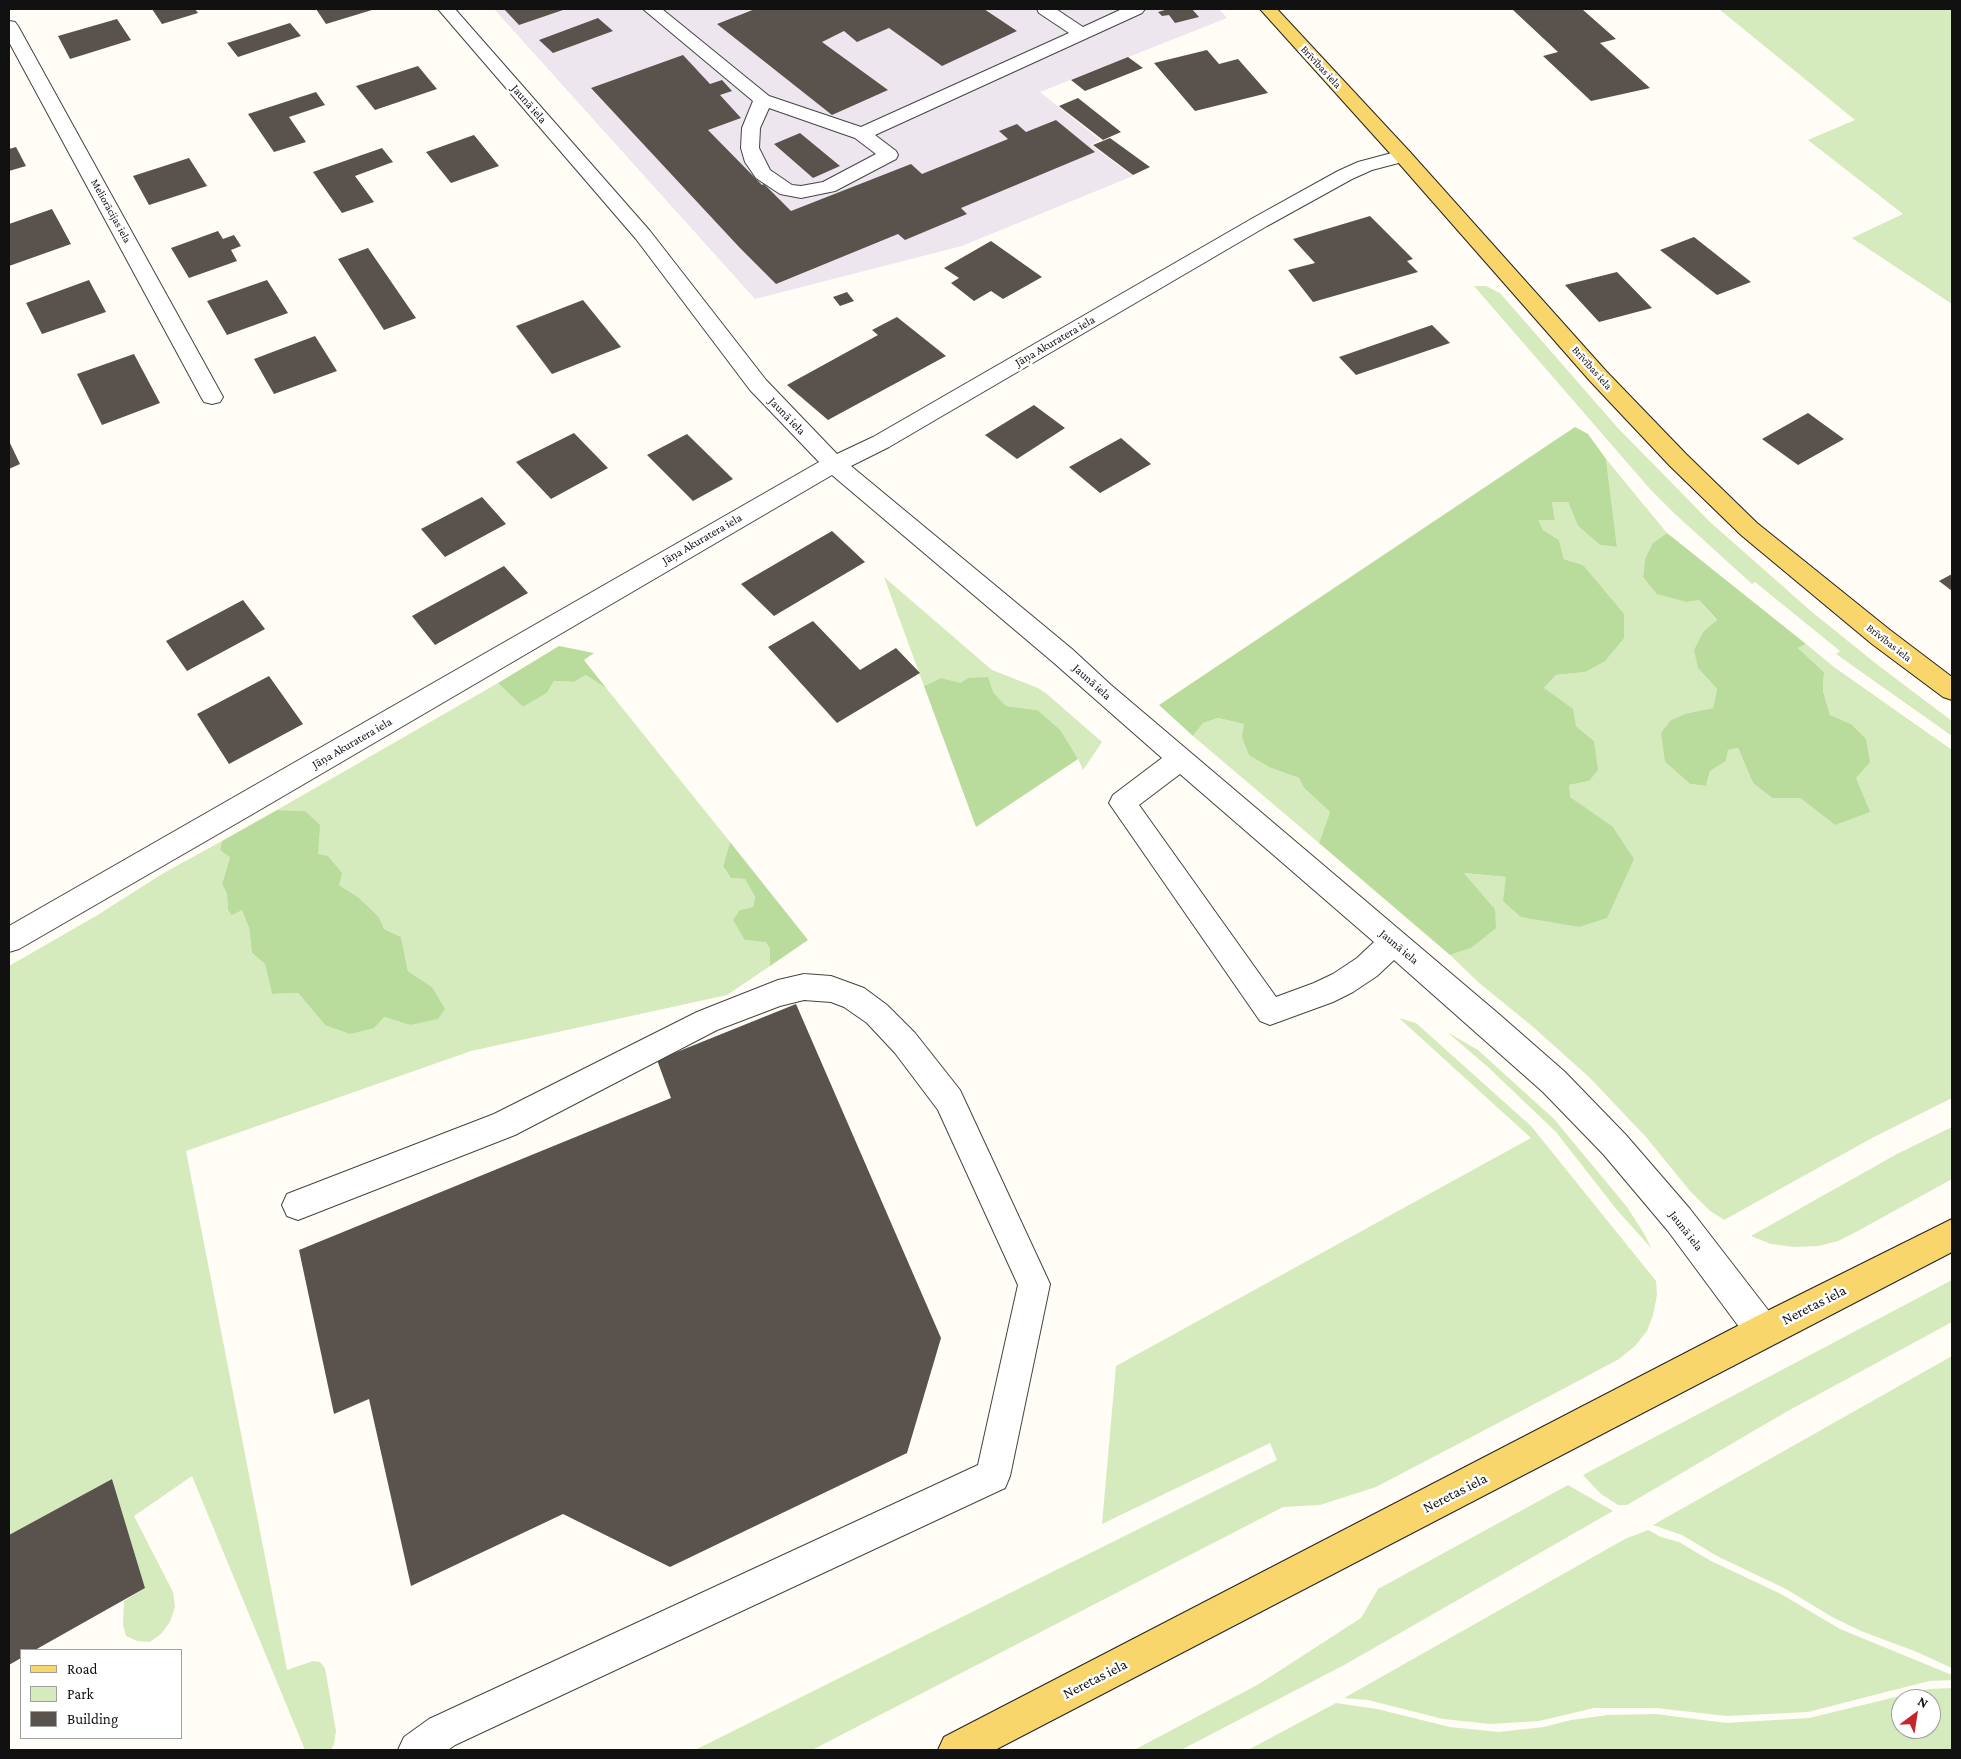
<!DOCTYPE html>
<html>
<head>
<meta charset="utf-8">
<style>
  body { margin:0 }
  #map { position:relative; width:1961px; height:1759px; overflow:hidden; background:#fffdf5; font-family:"Crimson Pro",serif }
  canvas { display:block }
  .frame { position:absolute; inset:0; border:10px solid #111; pointer-events:none }
  .legend { position:absolute; left:20px; top:1649px; width:162px; height:90px; box-sizing:border-box; background:#fff; border:1px solid #a0a0a0; margin:0; padding:6px 9px; list-style:none; font-size:15px; color:#111 }
  .legend li { display:flex; align-items:center; gap:10px; height:25px }
  .legend b { width:25px; border:1px solid #a0a0a0 }
  .north { position:absolute; left:1891px; top:1689px; width:50px; height:50px; box-sizing:border-box; background:#fff; border:1px solid #a0a0a0; border-radius:50%; rotate:31deg; font-size:14px; font-weight:700; line-height:20px; text-align:center; color:#111 }
  .north::after { content:''; display:block; margin:auto; width:18px; height:22px; background:#c4262e; clip-path:polygon(50% 0,100% 100%,50% 72%,0 100%) }
</style>
</head>
<body>
<div id="map">
<canvas width="1961" height="1759"></canvas>
<div class="frame"></div>
<ul class="legend">
<li><b style="height:6px;background:#f9d66b"></b>Road</li>
<li><b style="height:14px;background:#d5ebbd"></b>Park</li>
<li><b style="height:14px;background:#5a524d"></b>Building</li>
</ul>
<div class="north">N</div>
</div>
<script>
const context = document.querySelector('canvas').getContext('2d');
context.lineJoin = 'round';
function fillPath(path, color) { context.fillStyle = color; context.fill(path, 'evenodd'); }
const shape = rows => new Path2D(rows.map(r => 'M' + r).join(''));
function trace(path, color, width, dash) { context.strokeStyle = color; context.lineWidth = width; context.lineCap = dash ? 'butt' : 'round'; context.setLineDash(dash || []); context.stroke(path); }
function write(font, color, halo, rows, align = 'center') {
  context.font = font + ' "Crimson Pro",serif'; context.lineWidth = 5; context.setLineDash([]); context.textBaseline = 'middle'; context.strokeStyle = halo; context.fillStyle = color; for (const [text, x, y, turn = 0] of rows) {
    context.save(); context.translate(x, y); context.rotate((+turn || 0) * Math.PI / 180); context.textAlign = isNaN(turn) ? turn : align; if (halo) context.strokeText(text, 0, 0); context.fillText(text, 0, 0); context.restore();
  }
}
const industrial = shape([
  [494,9,1219,9,1227,18,1040,92,1100,140,1091,145,1133,176,962,246,755,299]
]);
const green = shape([
  [1719,9,1952,9,1952,304,1852,238,1903,214,1808,140,1855,120],
  [1486,286,1500,293,1617,427,1710,522,1812,612,1879,666,1952,721,1952,736,1836,654,1840,651,1755,582,1752,584,1675,514,1650,489,1474,286],
  [1606,459,1667,533,1654,543,1645,559,1643,578,1687,602,1699,600,1717,621,1704,631,1698,668,1717,689,1713,708,1688,713,1665,762,1690,784,1706,786,1710,771,1726,761,1728,750,1738,748,1753,783,1772,798,1800,798,1835,825,1856,778,1851,724,1830,715,1823,691,1824,672,1798,648,1806,644,1834,667,1952,750,1952,1098,1872,1138,1724,1220,1709,1210,1690,1191,1646,1137,1589,1077,1532,1026,1478,982,1450,955,1471,948,1495,909,1464,873,1506,877,1556,922,1579,927,1612,826,1569,797,1569,785,1589,781,1594,741,1576,726,1544,688,1556,675,1585,672,1599,586,1583,565,1564,559,1559,540,1543,530,1537,520,1555,520,1552,502,1568,502,1578,526,1600,545,1617,547],
  [884,577,992,670,1038,688,1047,694,1102,742,1083,770,1078,759,1037,710,1006,706,993,692,941,678,924,686],
  [586,675,607,689,730,842,723,868,731,878,745,879,755,897,753,907,740,910,745,940,766,941,770,949,770,966,727,995,471,1051,186,1151,287,1670,313,1661,320,1662,325,1668,336,1731,334,1744,331,1750,305,1750,192,1476,134,1516,173,1592,175,1607,170,1622,161,1634,150,1642,137,1641,126,1636,123,1625,124,1601,145,1588,112,1479,9,1535,9,966,96,916,162,874,222,841,220,850,230,856,222,884,227,894,228,910,242,909,249,928,252,953,265,964,272,994,298,993,325,1025,384,1017,410,1025,432,987,408,971,401,937,384,929,379,917,358,897,339,885,318,854,305,811,277,810,498,683,523,707,547,693,554,681,574,682],
  [1218,718,1245,724,1271,768,1299,778,1304,788,1330,812,1319,843,1193,736,1203,723],
  [1399,1018,1416,1023,1531,1126,1656,1281,1657,1295,1653,1315,1647,1331,1635,1346,1619,1359,1563,1389,1376,1487,1320,1505,1283,1507,812,1750,695,1750,1277,1460,1270,1443,1102,1524,1116,1366,1531,1138],
  [1447,1032,1478,1050,1554,1119,1627,1207,1645,1235,1651,1248,1617,1210,1556,1132,1489,1068],
  [1952,1127,1952,1179,1856,1232,1838,1241,1818,1246,1794,1247,1771,1244,1751,1236,1897,1154],
  [1952,1280,1952,1322,1786,1412,1627,1505,1618,1505,1601,1494,1583,1475],
  [1952,1356,1952,1668,1917,1652,1861,1631,1832,1617,1786,1589,1717,1556,1682,1535,1653,1525],
  [1568,1485,1613,1511,1346,1664,1181,1750,1134,1750,1259,1684,1361,1618,1378,1589],
  [1648,1530,1661,1537,1679,1542,1711,1561,1781,1594,1840,1629,1952,1675,1952,1680,1929,1681,1808,1712,1727,1716,1656,1708,1594,1708,1539,1721,1491,1724,1443,1719,1368,1700,1344,1698,1625,1539],
  [1952,1688,1952,1750,1248,1750,1336,1703,1377,1709,1450,1727,1499,1732,1544,1727,1571,1720,1608,1715,1656,1714,1726,1723,1809,1718,1929,1689],
  [1901,1699,1931,1699,1931,1729,1901,1729]
]);
const forest = shape([
  [1575,427,1588,434,1606,459,1617,547,1600,545,1578,526,1568,502,1552,502,1555,520,1538,520,1543,530,1559,540,1564,559,1583,565,1624,614,1624,638,1605,661,1585,672,1556,675,1544,688,1573,709,1576,726,1594,741,1598,770,1589,781,1569,785,1570,797,1612,826,1634,859,1607,918,1579,927,1521,917,1503,901,1506,877,1464,873,1495,909,1496,928,1471,948,1450,955,1319,843,1330,812,1304,788,1299,778,1271,768,1249,755,1242,737,1244,724,1218,718,1203,723,1193,736,1159,705],
  [1667,533,1806,644,1798,648,1824,672,1823,691,1830,715,1851,724,1866,739,1870,762,1856,778,1870,812,1835,825,1800,798,1772,798,1753,783,1738,748,1728,750,1726,761,1710,771,1706,786,1690,784,1665,762,1661,733,1671,720,1688,713,1713,708,1717,689,1698,668,1694,650,1704,631,1717,620,1699,600,1687,602,1657,594,1643,577,1645,559,1653,543],
  [559,646,594,653,584,660,607,689,586,675,574,682,554,681,547,693,523,707,498,683],
  [988,677,993,692,1006,706,1037,710,1060,730,1078,759,976,827,924,686,941,678,961,683,968,678],
  [277,810,305,811,320,825,318,854,328,856,342,873,339,885,358,897,379,917,384,929,401,937,408,971,432,987,445,1009,438,1019,410,1025,384,1017,374,1028,350,1034,325,1025,298,993,272,994,265,964,252,953,249,928,242,910,232,915,228,910,227,894,222,884,230,857,220,850,222,841],
  [730,842,808,940,770,966,770,949,766,942,745,940,733,920,740,910,753,907,755,897,745,879,731,878,723,867]
]);
const building = shape([
  [152,9,195,9,198,13,162,24],
  [316,9,371,9,372,10,326,24],
  [504,9,561,9,563,10,519,25],
  [755,9,984,9,1017,31,942,66,889,28,857,42,844,31,822,42,888,90,832,115,717,24],
  [1164,9,1192,9,1199,17,1175,23,1169,15,1162,16,1158,12,1165,10],
  [1517,9,1582,9,1616,39,1600,43,1650,88,1591,101,1543,56,1558,52,1513,10],
  [598,18,613,31,553,53,539,40],
  [117,19,131,40,70,59,58,36],
  [290,23,301,36,238,57,227,43],
  [1207,50,1219,64,1238,59,1268,93,1195,111,1154,63],
  [683,55,710,84,722,80,732,91,720,95,741,118,708,130,762,185,764,184,791,211,911,164,922,174,1008,139,999,131,1017,124,1026,132,1056,120,1095,152,961,208,967,214,905,240,898,234,776,284,740,248,591,88],
  [1128,57,1143,68,1085,91,1071,80],
  [418,66,437,89,375,110,356,86],
  [316,92,325,105,289,117,306,142,274,152,248,114],
  [1078,98,1121,132,1103,140,1059,106],
  [800,133,840,166,813,178,774,144],
  [474,135,499,166,451,183,426,152],
  [1110,138,1150,167,1133,175,1093,145],
  [16,147,26,166,9,171,9,149],
  [382,148,393,162,355,176,374,202,342,213,313,172],
  [189,158,207,186,149,205,133,176],
  [52,209,71,244,9,266,9,224],
  [1370,216,1413,259,1407,261,1418,272,1313,302,1288,270,1315,263,1293,239],
  [218,231,223,239,234,235,241,246,231,250,237,261,189,278,171,248],
  [1694,237,1751,282,1717,295,1660,250],
  [991,241,1042,277,1003,299,991,291,974,301,951,283,959,278,944,268],
  [368,248,416,318,384,330,338,259],
  [1617,272,1652,308,1599,322,1565,285],
  [89,280,106,312,42,334,26,303],
  [267,280,288,313,227,335,207,301],
  [847,292,854,301,840,306,833,297],
  [583,300,621,347,552,374,516,326],
  [897,317,946,356,828,420,787,385,878,335,872,330],
  [1432,325,1450,343,1356,375,1339,357],
  [315,336,337,371,274,394,254,359],
  [134,354,160,403,102,425,77,374],
  [1034,405,1065,428,1017,459,985,435],
  [1808,413,1844,439,1798,465,1762,439],
  [574,433,608,468,551,499,516,462],
  [687,434,733,479,693,501,647,455],
  [1121,438,1151,464,1100,493,1069,467],
  [9,441,20,464,9,469],
  [482,497,506,524,445,557,421,529],
  [832,531,865,562,774,616,741,584],
  [504,566,528,593,435,645,412,616],
  [1952,574,1952,591,1939,581],
  [243,600,265,629,187,671,166,641],
  [813,621,860,670,896,648,920,673,837,723,768,647],
  [269,676,303,724,229,764,197,714],
  [796,1004,941,1338,907,1453,670,1567,563,1514,411,1586,369,1399,334,1414,299,1250,671,1098,657,1060],
  [112,1479,145,1588,35,1650,21,1650,21,1658,9,1665,9,1535]
]);
const minor = shape([
  [438,9,455,9,650,231,766,380,837,454,873,437,1253,218,1338,171,1358,162,1403,150,1410,152,1412,156,1410,160,1372,170,1352,179,1267,226,889,447,851,466,1072,649,1111,685,1500,1015,1565,1072,1626,1135,1690,1209,1775,1319,1779,1331,1775,1343,1763,1347,1751,1343,1668,1231,1604,1155,1543,1092,1394,960,1377,976,1353,992,1333,1002,1270,1025,1260,1021,1109,803,1113,795,1162,758,1054,663,832,475,251,815,19,949,9,952,9,926,819,462,750,390,636,239,438,9],
  [1180,774,1374,942,1357,958,1333,974,1314,983,1276,997,1139,805,1180,774],
  [643,9,662,9,769,96,861,127,1069,33,1039,13,1037,9,1056,9,1083,27,1122,9,1145,9,1142,13,875,135,896,151,898,155,896,159,835,191,801,198,780,194,756,178,745,162,741,148,742,128,753,101,643,9],
  [769,108,855,138,876,154,823,182,801,186,792,185,770,170,759,148,760,128,769,108],
  [9,21,15,22,18,26,223,397,220,402,212,404,204,402,201,397,9,42,9,21],
  [804,974,831,976,864,988,887,1005,915,1033,960,1090,1050,1284,1010,1476,1005,1488,455,1745,448,1750,398,1750,404,1737,429,1719,978,1465,1018,1285,938,1110,895,1053,867,1023,844,1007,831,1002,804,1000,780,1006,717,1030,515,1135,298,1220,287,1216,282,1205,287,1194,494,1114,697,1012,778,980,804,974]
]);
const major = shape([
  [1260,9,1277,9,1410,152,1606,371,1686,454,1757,523,1890,630,1952,677,1952,700,1943,697,1872,644,1741,535,1670,466,1590,381,1396,160,1260,9],
  [1952,1219,1952,1252,995,1750,938,1750,944,1737,1751,1319,1952,1219]
]);
const farStreetnames = [
  ["Brīvības iela",1321,67,47],
  ["Meliorācijas iela",111,211,61],
  ["Brīvības iela",1592,368,48],
  ["Brīvības iela",1889,643,38]
];
const streetNames = [
  ["Jaunā iela",529,104,49],
  ["Jāņa Akuratera iela",1055,341,-30],
  ["Jaunā iela",787,416,46],
  ["Jāņa Akuratera iela",702,539,-30],
  ["Jaunā iela",1092,682,42],
  ["Jāņa Akuratera iela",352,743,-30],
  ["Jaunā iela",1399,947,40],
  ["Jaunā iela",1686,1231,52]
];
const nearStreetnames = [
  ["Neretas iela",1814,1305,-27],
  ["Neretas iela",1455,1493,-27],
  ["Neretas iela",1095,1679,-27]
];
fillPath(industrial, '#eee6ef');
fillPath(green, '#d5ebbd');
fillPath(forest, '#b9dc9c');
fillPath(building, '#5a524d');
trace(minor, '#444', 2);
trace(major, '#222', 2);
fillPath(minor, '#fff');
fillPath(major, '#f9d66b');
write('11px', '#111', '#fff', farStreetnames);
write('12px', '#111', '#fff', streetNames);
write('15px', '#111', '#fff', nearStreetnames);
</script>
</body>
</html>
